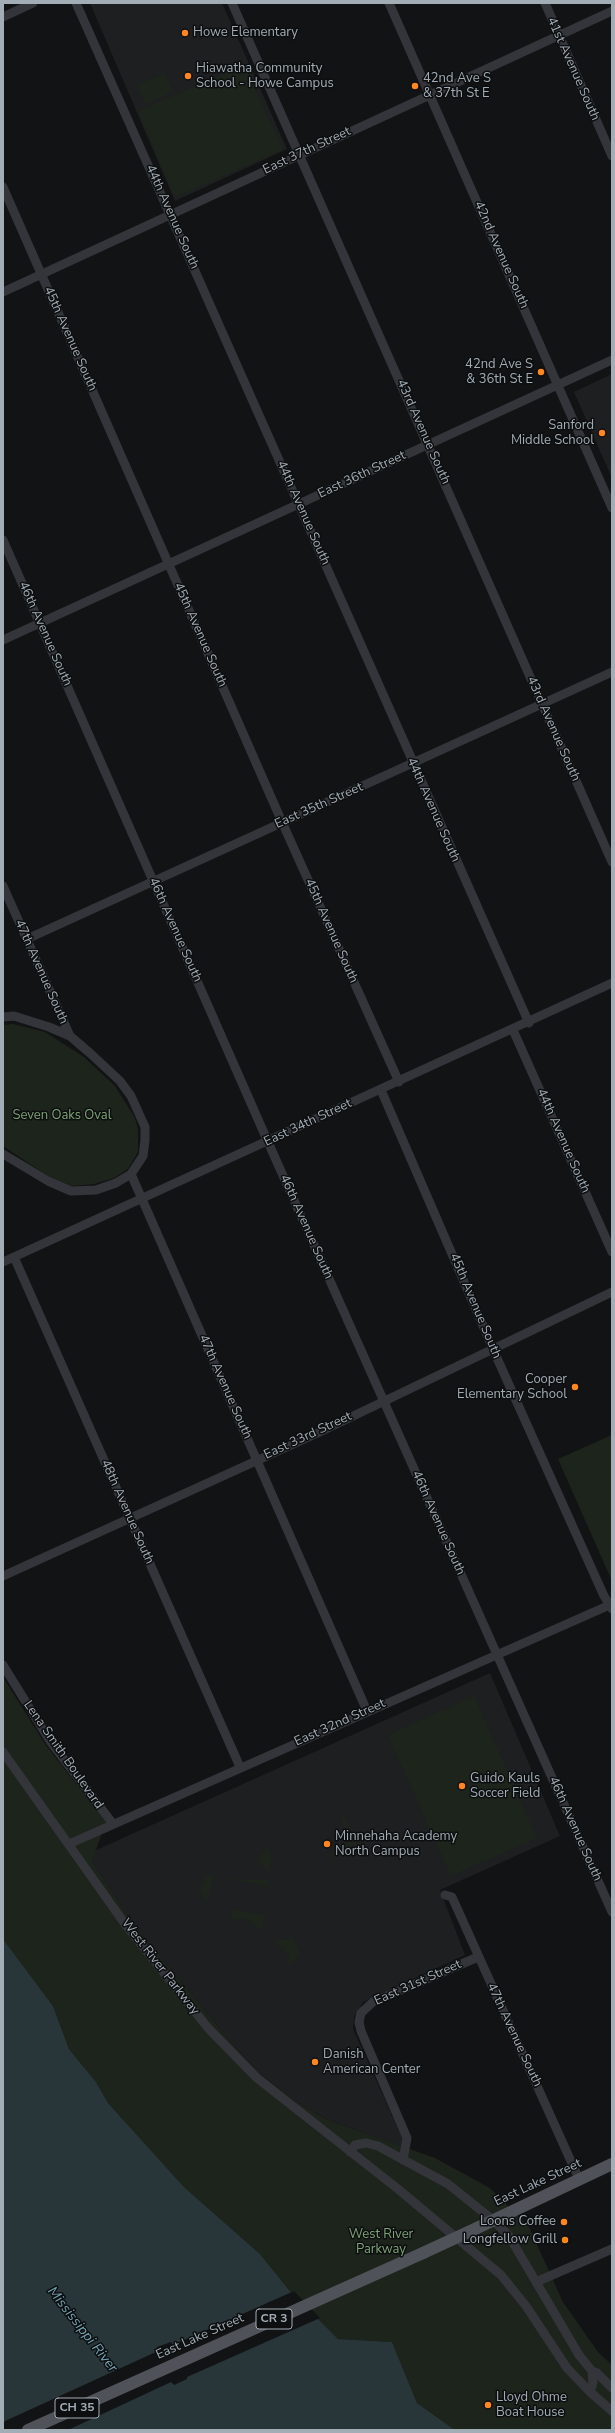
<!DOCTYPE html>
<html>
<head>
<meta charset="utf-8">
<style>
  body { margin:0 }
  #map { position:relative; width:615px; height:2433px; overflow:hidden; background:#121314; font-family:"Nunito Sans",sans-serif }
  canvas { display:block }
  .frame { position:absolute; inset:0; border:4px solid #a2adb6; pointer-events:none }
</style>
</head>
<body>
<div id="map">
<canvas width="615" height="2433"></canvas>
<div class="frame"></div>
</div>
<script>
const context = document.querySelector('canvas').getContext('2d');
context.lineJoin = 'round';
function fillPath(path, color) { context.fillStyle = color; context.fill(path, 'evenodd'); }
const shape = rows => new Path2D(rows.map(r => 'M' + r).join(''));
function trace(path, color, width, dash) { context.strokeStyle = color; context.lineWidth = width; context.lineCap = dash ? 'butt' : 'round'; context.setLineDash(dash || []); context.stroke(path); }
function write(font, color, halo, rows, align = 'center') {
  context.font = font + ' "Nunito Sans",sans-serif'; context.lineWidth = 3; context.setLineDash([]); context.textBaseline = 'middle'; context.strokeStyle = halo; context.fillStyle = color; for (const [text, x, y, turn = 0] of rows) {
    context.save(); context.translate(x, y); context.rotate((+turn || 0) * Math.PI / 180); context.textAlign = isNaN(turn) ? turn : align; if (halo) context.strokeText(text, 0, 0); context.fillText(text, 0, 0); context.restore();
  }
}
const built = shape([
  [90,3,222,3,287,149,175,201],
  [612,374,612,478,574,392],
  [490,1673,560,1836,440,1890,465,1955,363,2002,354,2017,353,2029,403,2140,401,2146,326,2119,295,2101,258,2072,235,2047,135,1926,92,1861,94,1851]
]);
const green = shape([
  [244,65,283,150,175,197,138,111],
  [165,73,173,92,146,104,137,85],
  [13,1024,45,1032,84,1057,115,1086,134,1116,138,1128,138,1152,128,1169,114,1178,94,1184,72,1186,48,1176,3,1146,3,1025],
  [612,1435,612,1581,558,1459],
  [3,1677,45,1744,106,1822,92,1861,135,1926,235,2047,258,2072,295,2101,326,2119,435,2158,490,2188,529,2227,563,2302,598,2352,612,2365,612,2430,455,2430,417,2403,392,2342,338,2339,289,2290,260,2254,184,2187,108,2103,96,2082,69,2049,53,2006,3,1939],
  [474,1696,537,1838,451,1876,388,1735],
  [345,1817,364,1858,361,1859,353,1844,335,1860,329,1853,351,1841,341,1819],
  [268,1846,272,1859,269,1871,257,1861],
  [207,1875,215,1875,213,1877,207,1904,200,1888],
  [224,1877,253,1880,269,1879,268,1887],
  [233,1909,265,1915,262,1931,247,1919,231,1919],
  [293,1938,301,1956,288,1965,289,1954,274,1941]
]);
const water = shape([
  [3,1939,53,2006,69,2049,96,2082,108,2103,184,2187,260,2254,289,2290,338,2339,392,2342,417,2403,455,2430,3,2430]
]);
const pier = shape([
  [294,2291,320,2318,187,2377,187,2379,174,2385,171,2382,68,2430,3,2430,3,2422,158,2351,157,2347,171,2342,173,2345]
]);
const minor = shape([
  [76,3,529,1023],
  [232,3,612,862],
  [389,3,612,508],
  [545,3,612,156],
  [3,17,33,3],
  [3,187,282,822,399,1082],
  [3,292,612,11],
  [3,540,268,1142,612,1912],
  [3,640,612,360],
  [3,886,70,1036],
  [27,939,612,672],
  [3,1017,14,1016,49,1027,70,1036,91,1054,120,1081,131,1096,145,1127,145,1140,143,1156,131,1174,116,1183,96,1190,71,1191,48,1181,3,1154],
  [513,1030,612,1252],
  [381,1090,497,1358,604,1596,612,1609],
  [131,1174,367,1711],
  [14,1257,240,1767],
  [3,1262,612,983],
  [3,1576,322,1431,612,1292],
  [3,1665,50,1741,113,1824],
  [3,1752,125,1924,208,2028,257,2078,398,2189,501,2275,526,2306,567,2368,590,2392,612,2411],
  [69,1844,612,1604],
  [445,1895,452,1897,579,2179],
  [350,2152,355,2145,366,2143,378,2146,448,2184,493,2220,509,2236,579,2355,592,2371,597,2373,612,2388],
  [403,2160,407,2138,361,2031,359,2022,361,2013,373,2002,478,1957],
  [536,2282,612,2249],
  [590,2392,593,2383,592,2371]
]);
const major = shape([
  [477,2228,612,2164],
  [28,2430,423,2253]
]);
const majorBridge = shape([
  [423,2253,477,2228]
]);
const markers = [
  [185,33,4,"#ff8620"],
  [188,76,4,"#ff8620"],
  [415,86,4,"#ff8620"],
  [541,372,4,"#ff8620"],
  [602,433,4,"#ff8620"],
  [575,1387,4,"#ff8620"],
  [462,1786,4,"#ff8620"],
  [327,1844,4,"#ff8620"],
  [315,2062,4,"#ff8620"],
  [564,2222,4,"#ff8620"],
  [565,2240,4,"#ff8620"],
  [488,2405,4,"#ff8620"]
];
const shields = [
  [274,2319,36],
  [77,2408,44]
];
const shieldNames = [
  ["CR 3",274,2319],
  ["CH 35",77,2408]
];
const poiNames = [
  ["Howe Elementary",193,33],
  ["Hiawatha Community",196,69],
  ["School - Howe Campus",196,84],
  ["42nd Ave S",423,79],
  ["& 37th St E",423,94],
  ["42nd Ave S",533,365,"right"],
  ["& 36th St E",533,380,"right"],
  ["Sanford",594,426,"right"],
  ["Middle School",594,441,"right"],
  ["Cooper",567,1380,"right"],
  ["Elementary School",567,1395,"right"],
  ["Guido Kauls",470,1779],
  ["Soccer Field",470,1794],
  ["Minnehaha Academy",335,1837],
  ["North Campus",335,1852],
  ["Danish",323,2055],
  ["American Center",323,2070],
  ["Loons Coffee",556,2222,"right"],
  ["Longfellow Grill",557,2240,"right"],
  ["Lloyd Ohme",496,2398],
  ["Boat House",496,2413]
];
const streetNames = [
  ["41st Avenue South",573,69,66],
  ["East 37th Street",307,151,-25],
  ["44th Avenue South",172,217,66],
  ["42nd Avenue South",501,255,66],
  ["45th Avenue South",70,339,66],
  ["43rd Avenue South",423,432,66],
  ["East 36th Street",362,475,-25],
  ["44th Avenue South",303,513,66],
  ["46th Avenue South",45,634,66],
  ["45th Avenue South",200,635,66],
  ["43rd Avenue South",553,729,66],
  ["East 35th Street",319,806,-24],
  ["44th Avenue South",433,810,66],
  ["46th Avenue South",175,930,66],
  ["45th Avenue South",331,931,66],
  ["47th Avenue South",41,972,66],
  ["East 34th Street",308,1123,-25],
  ["44th Avenue South",563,1141,66],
  ["46th Avenue South",306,1227,66],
  ["45th Avenue South",475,1306,67],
  ["47th Avenue South",225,1387,66],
  ["East 33rd Street",308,1436,-25],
  ["48th Avenue South",127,1512,66],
  ["46th Avenue South",438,1523,66],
  ["East 32nd Street",340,1723,-24],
  ["Lena Smith Boulevard",63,1755,55],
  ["46th Avenue South",575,1829,66],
  ["West River Parkway",160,1967,52],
  ["East 31st Street",418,1983,-24],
  ["47th Avenue South",514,2035,65],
  ["East Lake Street",538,2183,-25],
  ["East Lake Street",200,2337,-24]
];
const parkNames = [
  ["Seven Oaks Oval",62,1116],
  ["West River",381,2235],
  ["Parkway",381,2250]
];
const waterNames = [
  ["Mississippi River",82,2330,52]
];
fillPath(built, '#1e1f21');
fillPath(green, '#1d241c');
fillPath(water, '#283539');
fillPath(pier, '#121314');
trace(minor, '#33353a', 9);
trace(major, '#4f5359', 12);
trace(majorBridge, '#4f5359', 12);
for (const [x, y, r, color] of markers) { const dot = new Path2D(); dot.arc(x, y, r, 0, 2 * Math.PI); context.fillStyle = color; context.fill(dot); trace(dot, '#0d0e0f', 1.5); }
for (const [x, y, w] of shields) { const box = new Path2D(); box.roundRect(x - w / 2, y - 10, w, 20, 3); context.fillStyle = '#0d0e0f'; context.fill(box); trace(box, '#a2adb6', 1); }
write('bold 12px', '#a2adb6', null, shieldNames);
write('13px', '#a2adb6', '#0d0e0f', poiNames, 'left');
write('13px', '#a2adb6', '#0d0e0f', streetNames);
write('13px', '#7ea377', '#0d0e0f', parkNames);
write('italic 14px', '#76a4b5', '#0d0e0f', waterNames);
</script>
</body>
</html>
